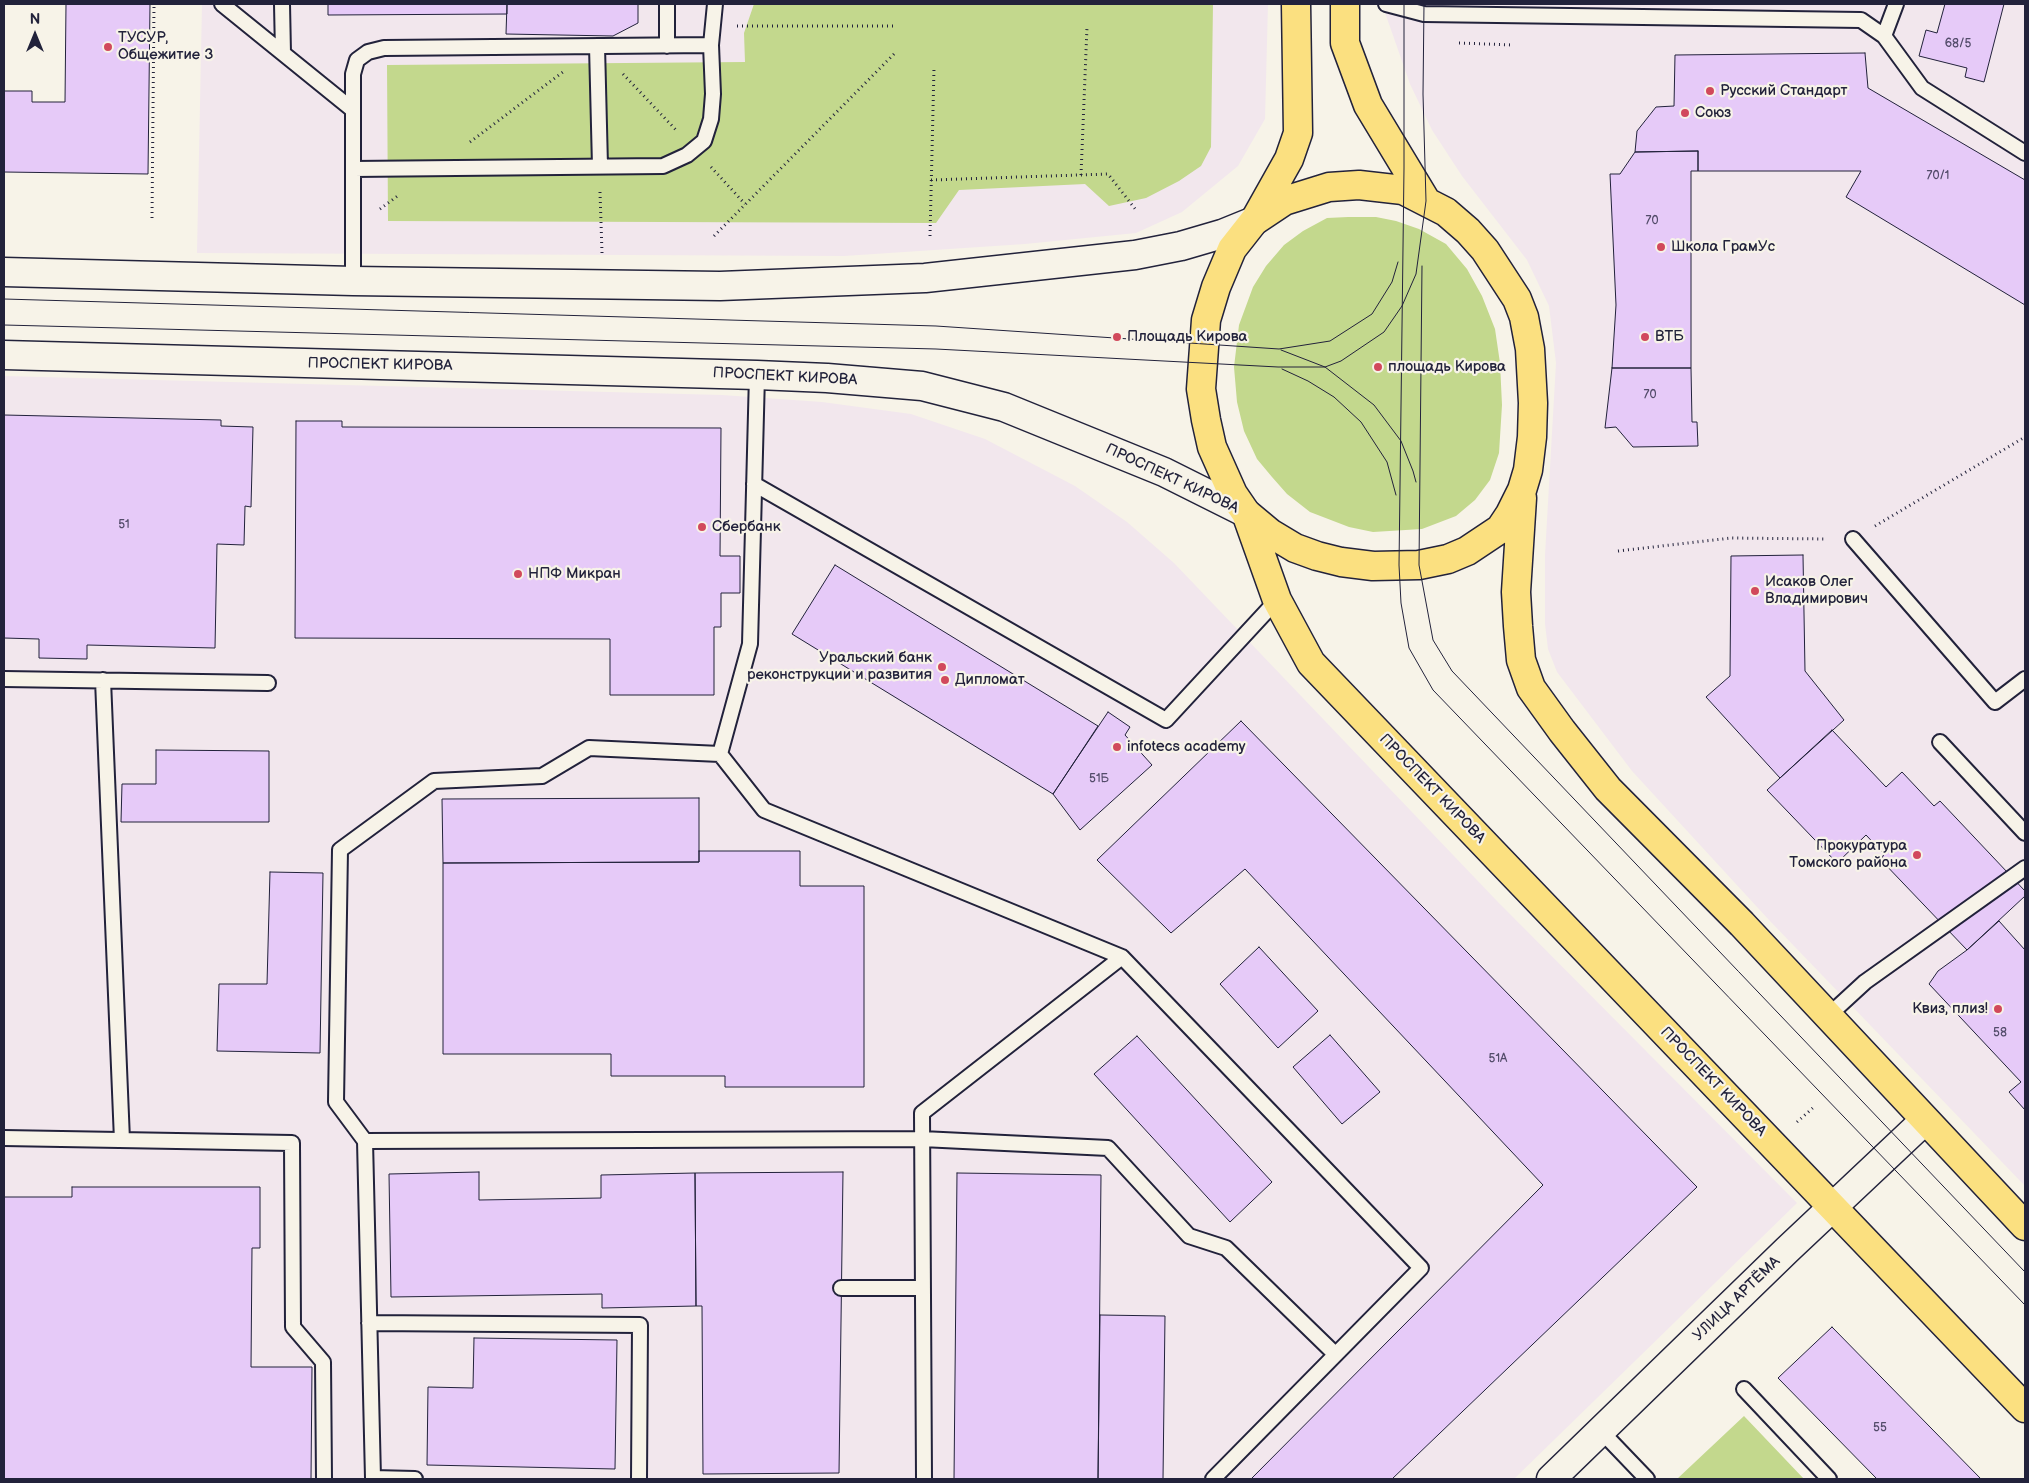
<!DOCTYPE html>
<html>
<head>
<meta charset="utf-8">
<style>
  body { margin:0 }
  #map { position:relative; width:2029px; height:1483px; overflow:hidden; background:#f7f3e8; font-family:"Balsamiq Sans",sans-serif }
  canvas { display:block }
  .frame { position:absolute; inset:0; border:5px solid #22223b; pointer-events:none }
  .north { position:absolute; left:10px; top:10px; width:50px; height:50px; -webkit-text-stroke:4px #f7f3e8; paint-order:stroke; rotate:0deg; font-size:14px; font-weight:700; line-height:20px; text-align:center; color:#22223b }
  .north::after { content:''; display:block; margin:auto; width:18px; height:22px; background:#22223b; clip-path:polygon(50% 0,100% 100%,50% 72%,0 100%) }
</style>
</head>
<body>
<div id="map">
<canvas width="2029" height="1483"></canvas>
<div class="frame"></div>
<div class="north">N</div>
</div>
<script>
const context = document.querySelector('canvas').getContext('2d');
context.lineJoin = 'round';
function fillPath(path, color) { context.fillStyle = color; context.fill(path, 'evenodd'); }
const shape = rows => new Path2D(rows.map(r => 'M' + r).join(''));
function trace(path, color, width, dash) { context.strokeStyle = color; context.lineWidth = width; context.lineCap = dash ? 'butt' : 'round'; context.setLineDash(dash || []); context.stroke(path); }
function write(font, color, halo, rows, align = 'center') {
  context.font = font + ' "Balsamiq Sans",sans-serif'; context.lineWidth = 4.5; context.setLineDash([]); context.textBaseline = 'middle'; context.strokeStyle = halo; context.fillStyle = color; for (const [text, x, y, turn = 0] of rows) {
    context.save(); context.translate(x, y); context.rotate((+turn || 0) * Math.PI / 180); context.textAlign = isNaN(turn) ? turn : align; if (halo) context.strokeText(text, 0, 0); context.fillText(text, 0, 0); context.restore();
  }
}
const built = shape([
  [202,4,1268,4,1265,119,1238,166,1182,212,1136,233,1025,244,844,256,197,253],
  [1382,4,2025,4,2025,1186,1769,920,1632,771,1557,672,1548,649,1545,624,1545,555,1556,363,1549,306,1527,260,1462,176,1432,130,1410,84],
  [4,376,722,395,822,402,911,414,985,439,1075,486,1127,522,1174,563,1497,901,1797,1203,1514,1479,4,1479]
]);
const green = shape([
  [754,4,1213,4,1211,147,1201,166,1179,181,1146,198,1109,206,1085,184,959,190,936,223,388,221,387,65,745,62,744,33],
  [1348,217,1376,217,1396,221,1419,229,1446,244,1467,269,1482,296,1495,329,1500,363,1502,405,1499,453,1490,480,1475,500,1456,516,1422,529,1373,532,1349,527,1310,512,1287,494,1272,477,1257,459,1244,431,1237,402,1234,367,1239,325,1253,287,1266,266,1284,245,1303,231,1327,218],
  [1744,1416,1804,1479,1677,1479]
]);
const building = shape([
  [66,4,150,4,148,174,4,172,4,91,32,91,32,102,65,102,66,4],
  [328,4,507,4,507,14,328,15,328,4],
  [507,4,638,4,638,23,613,36,506,34,507,4],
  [1945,4,2004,4,1984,82,1965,77,1967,68,1919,56,1926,30,1937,33,1945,4],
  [1865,53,1868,88,2025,180,2025,305,1846,197,1861,171,1698,171,1698,151,1635,152,1637,131,1656,107,1674,106,1675,55,1865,53],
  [1698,151,1698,171,1691,171,1691,368,1612,368,1616,305,1610,174,1620,174,1635,152,1698,151],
  [1612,368,1691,368,1692,422,1697,422,1698,446,1633,447,1616,427,1605,428,1612,368],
  [4,415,221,420,221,426,253,427,251,507,245,506,244,545,217,544,215,648,87,645,87,659,39,658,39,639,4,638,4,415],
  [296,421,342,421,342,427,721,428,720,556,740,556,740,593,721,593,721,627,714,627,714,695,610,695,610,639,295,638,296,421],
  [1803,555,1805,671,1844,720,1780,778,1706,697,1730,676,1731,556,1803,555],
  [835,565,1098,726,1053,794,792,634,835,565],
  [1108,712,1130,727,1125,735,1152,765,1080,830,1053,794,1108,712],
  [1241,721,1697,1187,1392,1479,1251,1479,1543,1185,1245,869,1171,933,1097,860,1241,721],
  [1832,730,1886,787,1902,772,1934,806,1940,801,2025,891,2025,896,1967,950,1881,860,1884,854,1866,835,1837,863,1767,790,1832,730],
  [156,750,269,751,269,822,121,822,122,784,156,784,156,750],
  [699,798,699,862,443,863,442,799,699,798],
  [699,851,800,851,800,886,864,886,864,1087,725,1087,725,1076,611,1076,611,1054,443,1054,443,863,699,862,699,851],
  [270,872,323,873,320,1053,217,1051,219,984,267,984,270,872],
  [1999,921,2025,950,2025,1110,2009,1092,2021,1082,1929,984,1938,971,1967,950,1999,921],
  [1259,947,1318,1011,1278,1048,1220,984,1259,947],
  [1330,1035,1380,1092,1342,1124,1293,1067,1330,1035],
  [1137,1036,1272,1182,1230,1222,1094,1074,1137,1036],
  [479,1172,479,1200,601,1198,601,1175,695,1173,696,1306,602,1308,602,1294,391,1297,389,1174,479,1172],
  [843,1172,839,1473,703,1474,702,1306,696,1306,695,1173,843,1172],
  [957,1173,1101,1175,1098,1479,954,1479,957,1173],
  [72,1187,260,1187,260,1248,252,1248,251,1367,312,1367,311,1479,4,1479,4,1197,72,1197,72,1187],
  [1100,1315,1165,1316,1163,1479,1098,1479,1100,1315],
  [1832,1327,1981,1479,1877,1479,1778,1378,1832,1327],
  [474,1338,617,1340,615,1469,427,1465,428,1387,473,1388,474,1338]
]);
const path = shape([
  [737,26,894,26],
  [1459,43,1513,45],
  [623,74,677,131],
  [470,142,563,72],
  [711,167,745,204],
  [1081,175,1087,27],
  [931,180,1108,174,1136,210],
  [600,192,602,253],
  [380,209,399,195],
  [152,218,154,4],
  [714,236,895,53],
  [930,236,934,68],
  [1875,526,2025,437],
  [1618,551,1731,538,1827,539],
  [1797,1122,1815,1106]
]);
const lane = shape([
  [222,4,353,110],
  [282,4,283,53],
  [1386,4,1424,14,1861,20,1884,36,1922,88,2025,153],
  [1884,36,1896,4],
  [597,46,600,166],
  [667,46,667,4],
  [353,169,663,166,687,155,704,141,711,119,713,94,711,45,715,4],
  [353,281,353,74,357,60,368,52,384,48,711,45],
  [754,484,1166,720,1277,600],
  [1853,539,1995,702,2025,679],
  [4,679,268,683],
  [103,680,122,1140],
  [1940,742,2025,833],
  [720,754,764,810,1122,957,1421,1268,1213,1479],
  [1828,1016,1865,982,2025,868],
  [4,1138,292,1143,293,1327,323,1362,324,1479],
  [365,1141,922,1139,1108,1148,1189,1236,1226,1248,1335,1354],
  [841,1288,923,1288],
  [369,1323,640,1325,639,1479],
  [1744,1389,1829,1479],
  [1601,1431,1647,1479],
  [415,1479,373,1478,365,1141,336,1102,340,850,434,781,542,776,589,748,720,754,750,644,757,375],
  [924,1479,922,1113,1122,957]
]);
const secondary = shape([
  [4,272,353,281,720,286,925,278,1135,255,1181,246,1222,234,1254,221],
  [4,355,757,375,827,378,922,386,1004,407,1164,472,1246,513],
  [1551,1479,1787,1250,1924,1121]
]);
const primary = shape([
  [1345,4,1345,43,1368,105,1426,201],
  [1359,185,1403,190,1446,212,1468,231,1485,250,1517,299,1524,317,1530,349,1533,403,1532,437,1528,470,1522,490,1510,514,1500,529,1467,551,1448,559,1419,565,1373,566,1341,562,1317,556,1295,548,1270,533,1246,513,1233,494,1212,447,1206,420,1201,389,1206,320,1216,287,1232,249,1254,221,1284,201,1329,187,1359,185],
  [1257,216,1289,159,1298,133,1296,4],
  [1522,498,1516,592,1518,626,1521,660,1531,688,1562,731,1608,789,1742,924,2025,1226],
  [1246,513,1277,600,1311,663,2025,1408]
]);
const tram = shape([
  [1404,4,1404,168,1399,565,1401,603,1409,648,1433,690,2025,1305],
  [1422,266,1419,565,1433,640,1452,671,2025,1272],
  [4,299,936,326,1279,349,1330,341,1372,314,1392,282,1398,262],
  [4,325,936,349,1278,367,1325,367,1341,361,1384,332,1402,306,1416,274,1426,201,1423,94,1424,4],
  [1281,350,1325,367,1374,405,1401,441,1413,471,1416,482],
  [1282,369,1308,381,1334,397,1361,422,1387,462,1396,495]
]);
const markers = [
  [108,47,5,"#d1495b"],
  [1710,91,5,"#d1495b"],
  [1685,113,5,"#d1495b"],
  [1661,247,5,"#d1495b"],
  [1117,337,5,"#d1495b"],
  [1645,337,5,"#d1495b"],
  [1378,367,5,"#d1495b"],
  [702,527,5,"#d1495b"],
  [518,574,5,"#d1495b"],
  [1755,591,5,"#d1495b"],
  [942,667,5,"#d1495b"],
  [945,680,5,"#d1495b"],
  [1117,747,5,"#d1495b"],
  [1917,855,5,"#d1495b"],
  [1998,1009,5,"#d1495b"]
];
const numberNames = [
  ["68/5",1958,44],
  ["70/1",1938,176],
  ["70",1652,221],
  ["70",1650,395],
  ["51",124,525],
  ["51Б",1099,779],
  ["58",2000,1033],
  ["51А",1498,1059],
  ["55",1880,1428]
];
const poiNames = [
  ["ТУСУР,",118,38],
  ["Общежитие 3",118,55],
  ["Русский Стандарт",1720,91],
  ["Союз",1695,113],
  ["Школа ГрамУс",1671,247],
  ["Площадь Кирова",1127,337],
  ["ВТБ",1655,337],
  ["площадь Кирова",1388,367],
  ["Сбербанк",712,527],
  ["НПФ Микран",528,574],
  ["Исаков Олег",1765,582],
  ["Владимирович",1765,599],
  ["Уральский банк",932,658,"right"],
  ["реконструкции и развития",932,675,"right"],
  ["Дипломат",955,680],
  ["infotecs academy",1127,747],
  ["Прокуратура",1907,846,"right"],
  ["Томского района",1907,863,"right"],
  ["Квиз, плиз!",1988,1009,"right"]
];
const streetNames = [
  ["ПРОСПЕКТ КИРОВА",380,365,1],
  ["ПРОСПЕКТ КИРОВА",785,377,3],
  ["ПРОСПЕКТ КИРОВА",1172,479,25],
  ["ПРОСПЕКТ КИРОВА",1432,789,46],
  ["ПРОСПЕКТ КИРОВА",1713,1082,46],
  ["УЛИЦА АРТЁМА",1737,1299,-44]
];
fillPath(built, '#f2e7ed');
fillPath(green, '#c3d88d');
fillPath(building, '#e6caf8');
trace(building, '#22223b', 1);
trace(lane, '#22223b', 18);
trace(secondary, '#22223b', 31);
trace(primary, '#22223b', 31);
trace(path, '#22223b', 3, [1, 4]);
trace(lane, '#f7f3e8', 14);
trace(secondary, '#f7f3e8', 28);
trace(primary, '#fbe080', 28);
trace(tram, '#22223b', 1);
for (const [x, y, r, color] of markers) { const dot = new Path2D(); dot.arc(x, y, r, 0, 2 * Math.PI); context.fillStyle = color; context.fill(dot); trace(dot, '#f7f3e8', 2); }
write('12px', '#534c6a', null, numberNames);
write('15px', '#22223b', '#f7f3e8', poiNames, 'left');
write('15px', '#22223b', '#f7f3e8', streetNames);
</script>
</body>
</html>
